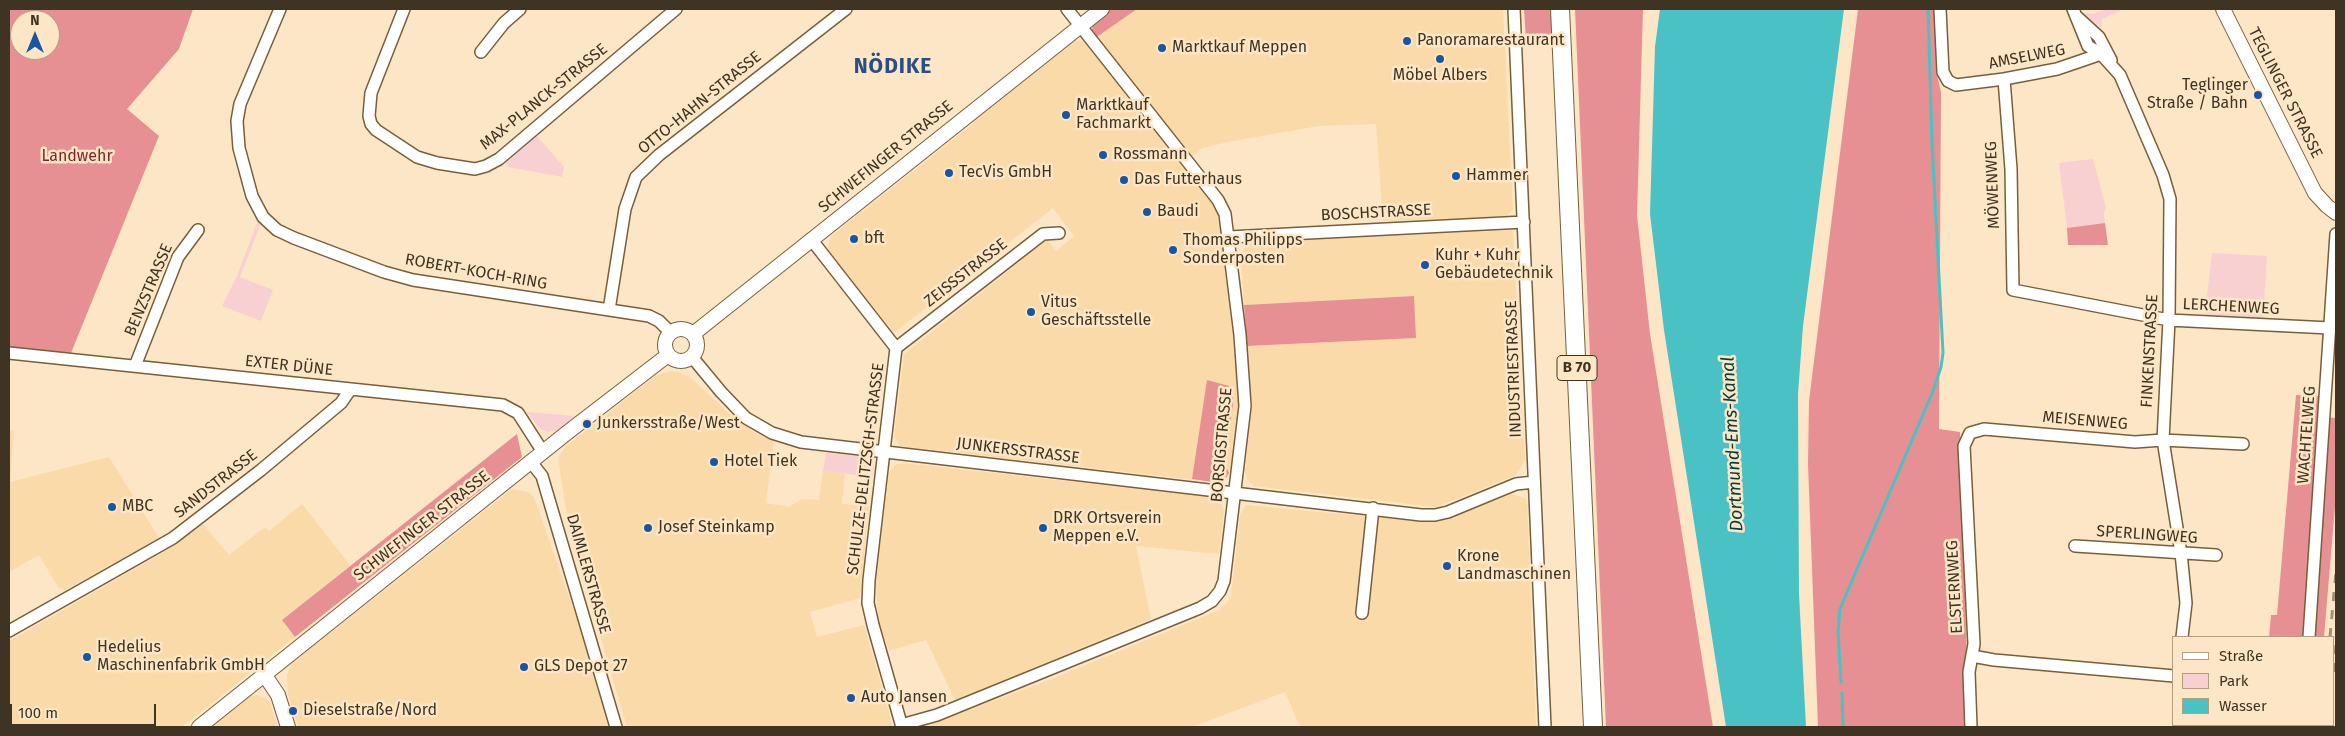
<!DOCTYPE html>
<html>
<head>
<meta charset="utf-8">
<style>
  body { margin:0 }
  #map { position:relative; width:2345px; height:736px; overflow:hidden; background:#fde6c5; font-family:"Fira Sans",sans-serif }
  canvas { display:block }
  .frame { position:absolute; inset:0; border:10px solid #3f3423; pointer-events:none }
  .legend { position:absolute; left:2172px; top:636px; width:162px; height:90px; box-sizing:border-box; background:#fde6c5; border:1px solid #b19f84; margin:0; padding:6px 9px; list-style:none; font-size:15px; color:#3f3423 }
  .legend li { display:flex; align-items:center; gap:10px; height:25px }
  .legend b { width:25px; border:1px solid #b19f84 }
  .north { position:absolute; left:10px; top:10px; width:50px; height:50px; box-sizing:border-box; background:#fde6c5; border:1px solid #b19f84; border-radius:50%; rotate:0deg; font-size:14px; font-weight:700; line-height:20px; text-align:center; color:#3f3423 }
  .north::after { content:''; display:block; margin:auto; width:18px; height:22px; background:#1855a5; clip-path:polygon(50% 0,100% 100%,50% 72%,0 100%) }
  .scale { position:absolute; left:10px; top:704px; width:146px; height:22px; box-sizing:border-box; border:2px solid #3f3423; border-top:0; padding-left:6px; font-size:15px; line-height:18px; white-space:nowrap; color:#3f3423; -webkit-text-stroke:4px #fde6c5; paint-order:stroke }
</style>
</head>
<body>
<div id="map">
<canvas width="2345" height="736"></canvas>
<div class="frame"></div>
<ul class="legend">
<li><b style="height:6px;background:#fff"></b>Straße</li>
<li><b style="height:14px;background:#f9d0d1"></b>Park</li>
<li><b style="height:14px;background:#4ac2c5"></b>Wasser</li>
</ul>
<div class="north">N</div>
<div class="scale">100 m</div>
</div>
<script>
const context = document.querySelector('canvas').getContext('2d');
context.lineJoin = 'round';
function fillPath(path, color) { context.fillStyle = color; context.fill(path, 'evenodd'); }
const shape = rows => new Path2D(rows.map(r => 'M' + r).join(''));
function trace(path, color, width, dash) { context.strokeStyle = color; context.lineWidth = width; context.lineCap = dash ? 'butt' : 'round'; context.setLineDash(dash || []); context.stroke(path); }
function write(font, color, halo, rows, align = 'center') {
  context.font = font + ' "Fira Sans",sans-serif'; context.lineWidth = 5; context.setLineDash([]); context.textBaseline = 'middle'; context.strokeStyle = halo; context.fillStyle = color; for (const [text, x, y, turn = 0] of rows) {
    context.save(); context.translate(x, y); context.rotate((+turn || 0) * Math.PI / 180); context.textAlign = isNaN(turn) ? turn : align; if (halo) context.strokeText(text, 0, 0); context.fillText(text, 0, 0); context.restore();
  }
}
const built = shape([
  [1137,9,1503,9,1513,210,1506,216,1383,221,1376,124,1319,126,1228,142,1203,148,1190,158,1094,39],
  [1072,40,1083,41,1086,43,1208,195,1218,215,1224,237,1241,390,1234,468,1226,478,1219,481,1213,482,900,446,894,437,904,354,1047,240,1056,251,1074,236,1053,208,894,333,828,250,830,237,974,123,971,118],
  [1513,230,1525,460,1516,475,1436,507,1253,486,1247,479,1245,472,1252,407,1247,346,1416,338,1413,296,1244,305,1241,258,1247,243],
  [670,371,678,372,690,377,737,421,757,434,774,441,766,503,789,507,802,499,819,500,823,471,845,474,842,504,869,506,860,598,810,612,817,637,864,625,893,727,627,727,569,529,558,458,566,446,655,376],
  [9,430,14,431,10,482,109,457,159,538,65,590,58,587,39,555,9,572],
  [903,463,1213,497,1221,502,1224,511,1219,554,1136,546,1151,619,955,700,926,640,889,651,878,618,876,579,889,473,895,465],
  [512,489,528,492,534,497,579,625,609,727,298,727,288,694,287,675,291,664],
  [1512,494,1527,499,1536,727,1300,727,1285,692,1192,727,924,727,1054,678,1219,610,1228,602,1231,596,1240,515,1246,505,1427,522,1454,517],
  [302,504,350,565,282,620,295,637,182,727,9,727,9,641,169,549,203,524,229,555,265,527,269,531],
  [256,695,266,698,270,703,278,727,210,727,247,697]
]);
const green = shape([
  [2105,9,2124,9,2102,19,2101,27,2082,13,2093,14],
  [537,136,564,167,562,177,508,167,506,163],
  [2093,159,2106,208,2104,213,2105,223,2067,228,2059,163],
  [258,220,261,223,240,277,273,290,261,321,222,306,237,276],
  [2212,253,2267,256,2263,318,2205,314],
  [527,412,575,416,557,430,547,432,540,429],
  [826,453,868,457,873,461,874,468,872,477,823,471]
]);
const forest = shape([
  [9,9,193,9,179,49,127,109,159,136,71,353,9,348],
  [20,20,50,20,50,50,20,50],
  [1108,9,1137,9,1094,39,1092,29,1093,24],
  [1524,9,1552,9,1553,40,1526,40],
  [1575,9,1643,9,1637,215,1650,334,1713,727,1606,727],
  [1858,9,1935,9,1936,71,1941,92,1939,429,1960,432,1969,727,1818,727,1808,464,1809,401],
  [2105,223,2108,245,2068,245,2067,228],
  [1414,296,1416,338,1247,346,1244,305],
  [1207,380,1233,387,1233,404,1225,464,1229,473,1226,478,1213,482,1192,479],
  [2296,395,2321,396,2320,417,2336,418,2336,495,2324,637,2269,637,2271,615,2277,615],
  [517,434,522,457,295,637,282,620]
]);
const water = shape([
  [1660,9,1844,9,1803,326,1798,394,1799,594,1806,727,1726,727,1664,330,1650,214,1655,47]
]);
const stream = shape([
  [1841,682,1838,631,1840,609,1933,391,1941,367,1943,353,1932,143,1928,9],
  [1842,693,1843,727]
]);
const minor = shape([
  [280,9,240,104,237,121,239,148,252,196,263,217,277,230,294,238,384,272,413,280,649,316,659,321,671,333],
  [404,9,371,93,369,116,371,124,376,130,417,157,437,163,475,169,486,166,499,159,676,9],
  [1514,9,1545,727],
  [1940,9,1943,72,1948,81,1956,85,2004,79,2057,69,2101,54],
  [2073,9,2088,46,2101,54,2120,75,2163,175,2170,199,2169,320,2163,440,2181,553,2186,603,2182,637],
  [2076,16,2099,37,2111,60],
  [481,52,504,23,520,9],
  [2004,79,2011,169,2013,290,2169,320,2330,328],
  [1229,237,1524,222],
  [811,239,896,348,869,580,868,603,873,625,902,727],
  [609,310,625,209,636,177,659,155,846,9],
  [896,348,1043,234,1059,233],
  [9,353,503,405,518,413,543,452],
  [692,357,721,392,746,418,772,433,801,442,1421,515,1435,515,1448,512,1516,484,1534,482],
  [135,366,178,257,198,230],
  [531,462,542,476,616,727],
  [2075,546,2216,555],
  [1362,613,1373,508],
  [9,631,173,538,261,470,341,403,350,390],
  [2309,637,2336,234],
  [1972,656,1994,660,2174,676],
  [901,725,937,715,1200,608,1212,601,1220,591,1224,581,1245,406,1240,335,1225,214,1218,200,1067,9],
  [1971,727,1969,672,1974,644,1964,446,1970,433,1984,429,2135,442,2163,440,2243,444]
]);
const tertiary = shape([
  [2223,9,2315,193,2327,206,2336,213],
  '665 345a16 16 0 1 1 32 0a16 16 0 1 1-32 0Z',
  [693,334,1102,9],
  [264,674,278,695,288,727],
  [199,727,568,432,668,355]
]);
const primary = shape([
  [1560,9,1593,727]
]);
const rail = shape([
  [2330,637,2336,571],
  [2334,672,2336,643],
  [2329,727,2329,725]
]);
const markers = [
  [1407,41,5,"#1855a5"],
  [1162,48,5,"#1855a5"],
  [1440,59,5,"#1855a5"],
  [2258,95,5,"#1855a5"],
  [1066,115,5,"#1855a5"],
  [1103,155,5,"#1855a5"],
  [949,173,5,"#1855a5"],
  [1456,176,5,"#1855a5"],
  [1124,180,5,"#1855a5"],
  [1147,212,5,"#1855a5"],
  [854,239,5,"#1855a5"],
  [1173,250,5,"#1855a5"],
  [1425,265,5,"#1855a5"],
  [1031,312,5,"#1855a5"],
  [587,424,5,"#1855a5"],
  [714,462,5,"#1855a5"],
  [112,507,5,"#1855a5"],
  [648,528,5,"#1855a5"],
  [1043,528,5,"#1855a5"],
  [1447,566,5,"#1855a5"],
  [87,657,5,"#1855a5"],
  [524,667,5,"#1855a5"],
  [851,698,5,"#1855a5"],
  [293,711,5,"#1855a5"]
];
const shields = [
  [1577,368,40]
];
const shieldNames = [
  ["B 70",1577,368]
];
const poiNames = [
  ["Panoramarestaurant",1417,41],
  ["Marktkauf Meppen",1172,48],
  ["Möbel Albers",1440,76,"center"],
  ["Teglinger",2248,86,"right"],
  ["Straße / Bahn",2248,104,"right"],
  ["Marktkauf",1076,106],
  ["Fachmarkt",1076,124],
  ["Rossmann",1113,155],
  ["TecVis GmbH",959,173],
  ["Hammer",1466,176],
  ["Das Futterhaus",1134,180],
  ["Baudi",1157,212],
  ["bft",864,239],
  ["Thomas Philipps",1183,241],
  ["Sonderposten",1183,259],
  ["Kuhr + Kuhr",1435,256],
  ["Gebäudetechnik",1435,274],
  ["Vitus",1041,303],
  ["Geschäftsstelle",1041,321],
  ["Junkersstraße/West",597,424],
  ["Hotel Tiek",724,462],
  ["MBC",122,507],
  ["DRK Ortsverein",1053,519],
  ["Meppen e.V.",1053,537],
  ["Josef Steinkamp",658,528],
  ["Krone",1457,557],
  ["Landmaschinen",1457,575],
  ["Hedelius",97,648],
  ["Maschinenfabrik GmbH",97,666],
  ["GLS Depot 27",534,667],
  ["Auto Jansen",861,698],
  ["Dieselstraße/Nord",303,711]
];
const streetNames = [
  ["AMSELWEG",2027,57,-11],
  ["TEGLINGER STRASSE",2285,93,63],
  ["MAX-PLANCK-STRASSE",544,97,-39],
  ["OTTO-HAHN-STRASSE",700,103,-39],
  ["SCHWEFINGER STRASSE",886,157,-39],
  ["MÖWENWEG",1993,185,-92],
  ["BOSCHSTRASSE",1376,213,-3],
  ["ROBERT-KOCH-RING",476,272,10],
  ["ZEISSSTRASSE",966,273,-38],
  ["BENZSTRASSE",149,290,-67],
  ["LERCHENWEG",2231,307,3],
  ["FINKENSTRASSE",2150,351,-87],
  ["EXTER DÜNE",289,366,6],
  ["INDUSTRIESTRASSE",1514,369,-92],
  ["MEISENWEG",2085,421,5],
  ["WACHTELWEG",2307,435,-86],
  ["BORSIGSTRASSE",1222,445,-85],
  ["JUNKERSSTRASSE",1018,451,7],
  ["SCHULZE-DELITZSCH-STRASSE",866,469,-83],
  ["SANDSTRASSE",216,484,-38],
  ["SCHWEFINGER STRASSE",422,526,-38],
  ["SPERLINGWEG",2147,535,4],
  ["DAIMLERSTRASSE",588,574,74],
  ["ELSTERNWEG",1955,587,-93]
];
const parkNames = [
  ["Landwehr",77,157]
];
const waterNames = [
  ["Dortmund-Ems-Kanal",1733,444,-93]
];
const districtNames = [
  ["NÖDIKE",893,67]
];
fillPath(built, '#fbdaa9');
fillPath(green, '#f9d0d1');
fillPath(forest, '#e69093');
fillPath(water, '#4ac2c5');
trace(stream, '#4ac2c5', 3);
trace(minor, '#785f39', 14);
trace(tertiary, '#785f39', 16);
trace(primary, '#785f39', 20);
trace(minor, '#fff', 11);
trace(tertiary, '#fff', 14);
trace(primary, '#fff', 18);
trace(rail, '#a29178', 3, [9, 9]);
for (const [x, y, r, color] of markers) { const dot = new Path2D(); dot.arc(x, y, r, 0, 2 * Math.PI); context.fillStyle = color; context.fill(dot); trace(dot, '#fde6c5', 2); }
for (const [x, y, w] of shields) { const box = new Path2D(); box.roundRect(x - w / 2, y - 12.5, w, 25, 4); context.fillStyle = '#fde6c5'; context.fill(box); trace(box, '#3f3423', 1); }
write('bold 15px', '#3f3423', null, shieldNames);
write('16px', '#3f3423', '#fde6c5', poiNames, 'left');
write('16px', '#3f3423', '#fde6c5', streetNames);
write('16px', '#862130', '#fde6c5', parkNames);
write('italic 18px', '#033d3e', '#fde6c5', waterNames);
context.letterSpacing = '1px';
write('bold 21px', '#284e84', '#fde6c5', districtNames);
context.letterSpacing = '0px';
</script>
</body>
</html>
